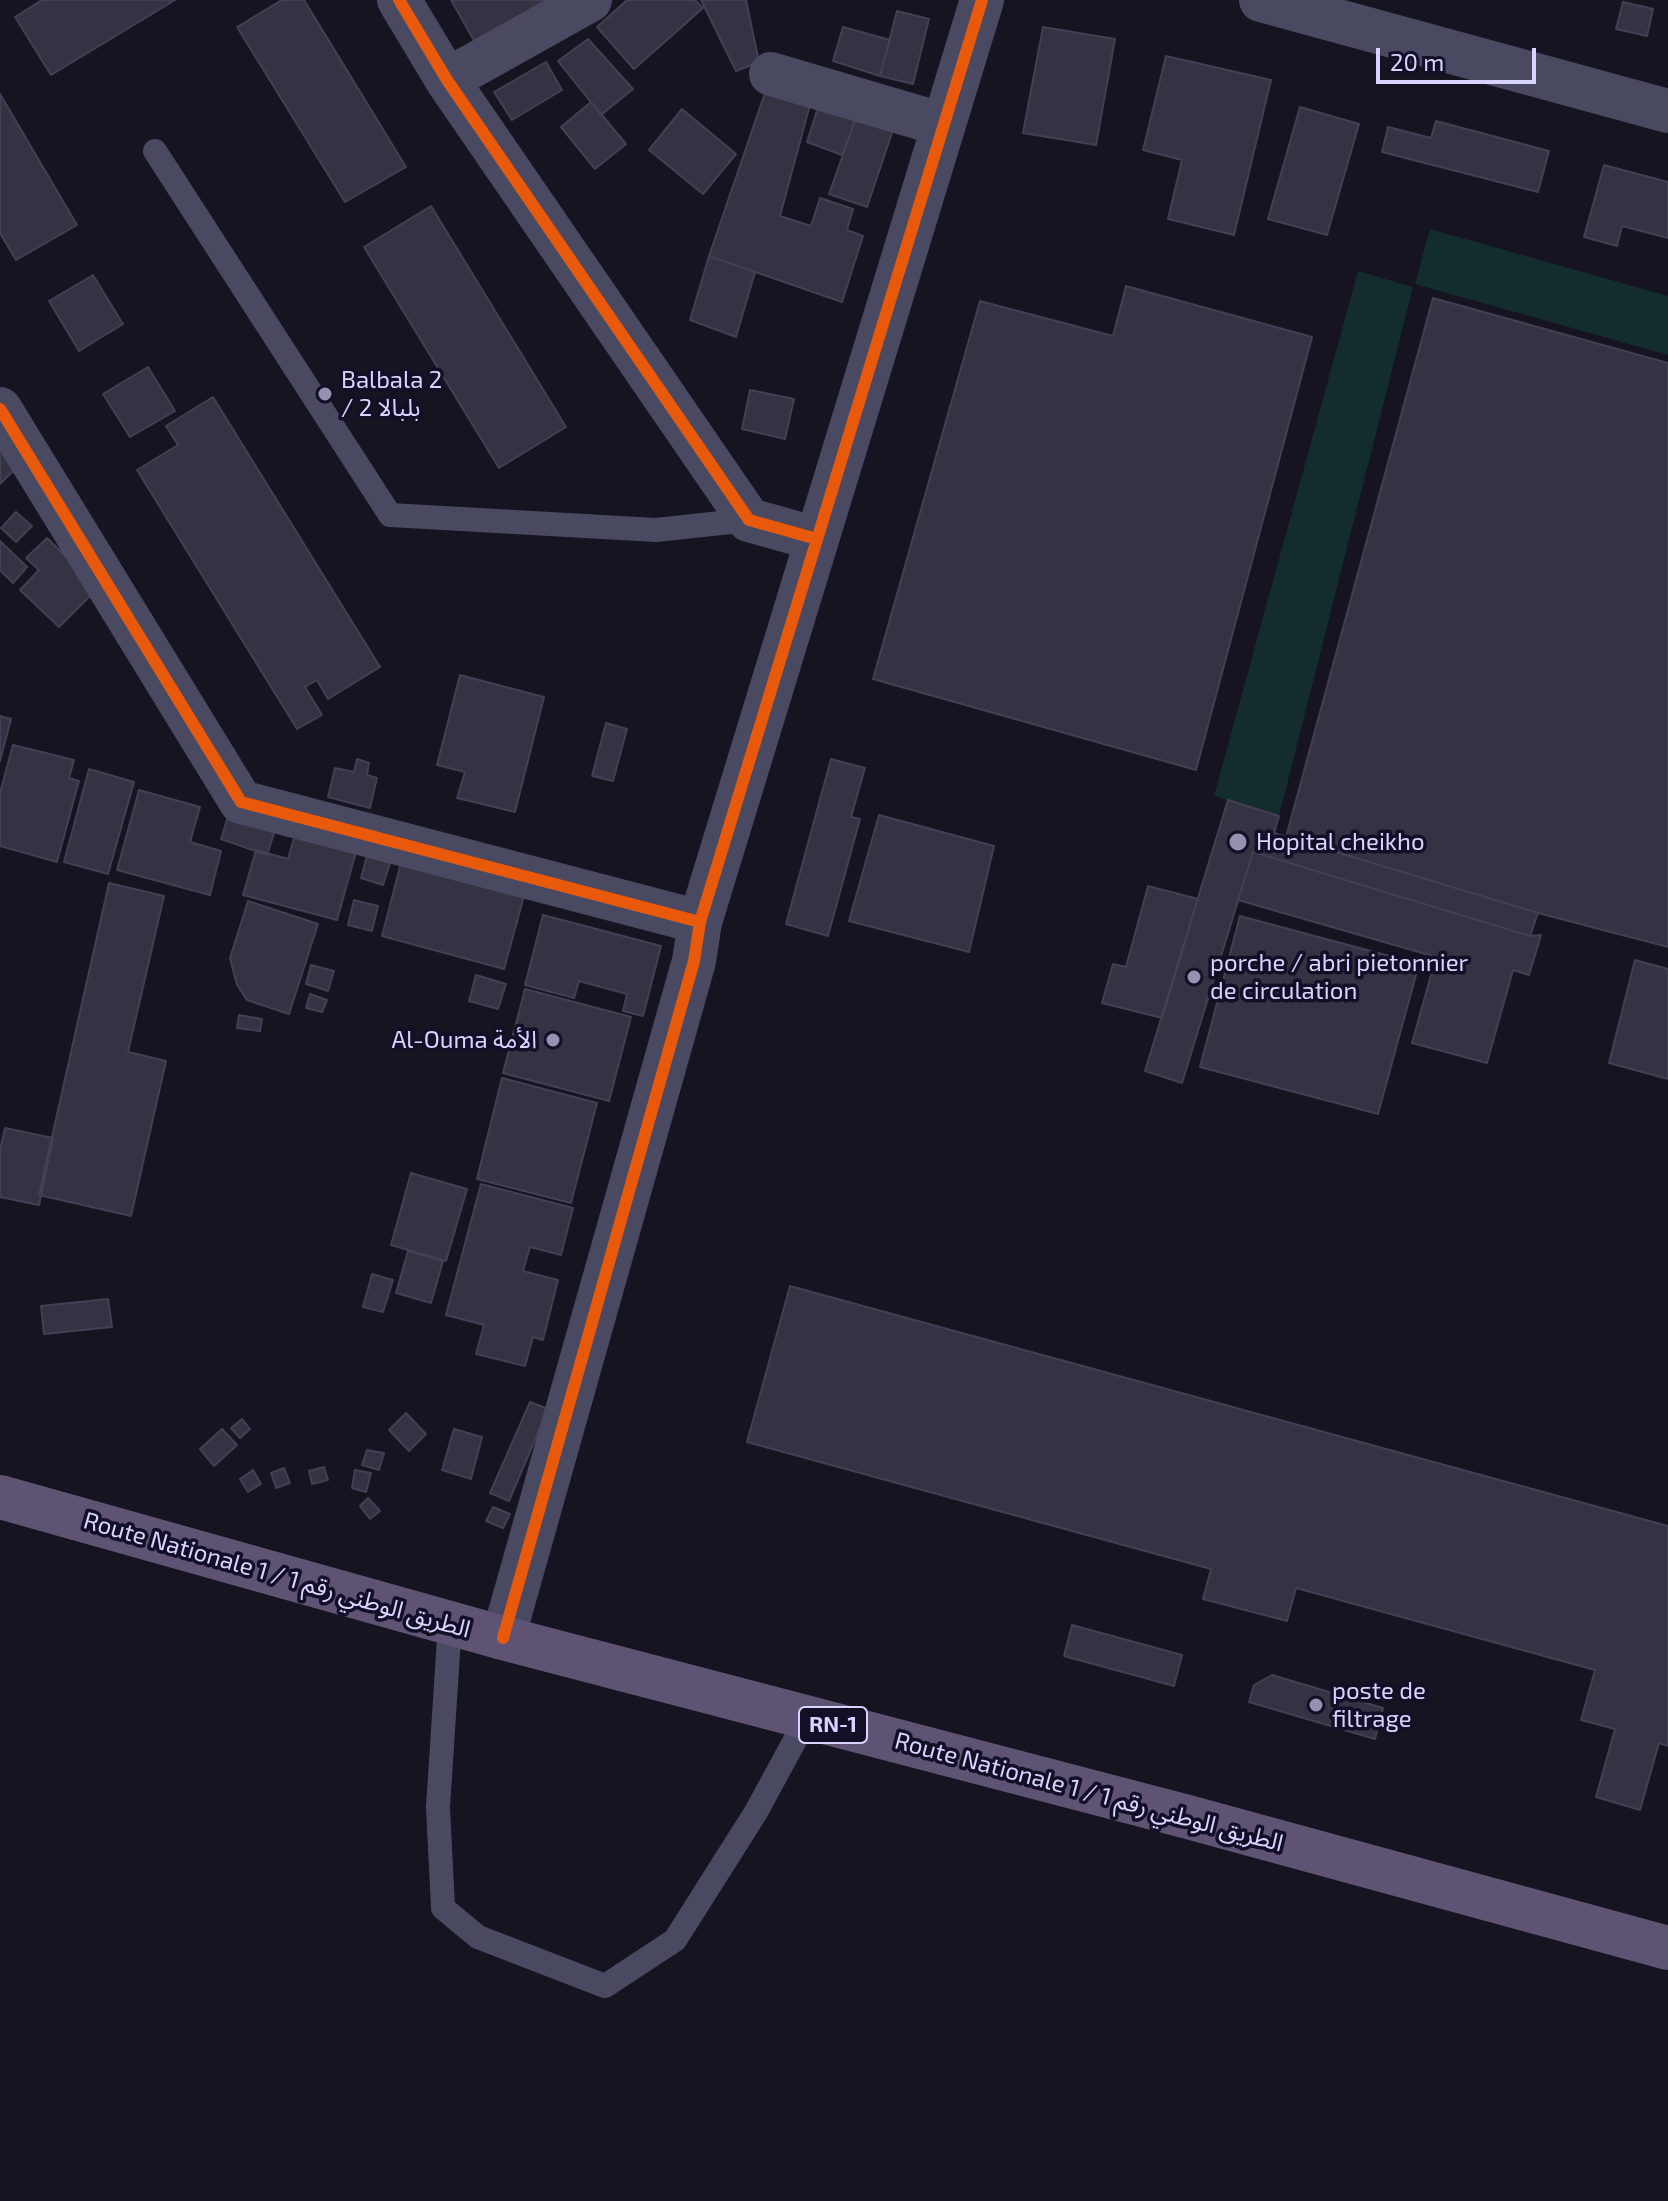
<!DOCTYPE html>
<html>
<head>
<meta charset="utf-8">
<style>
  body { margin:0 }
  #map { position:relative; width:1668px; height:2201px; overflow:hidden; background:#161421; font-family:"Exo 2",sans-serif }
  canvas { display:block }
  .scale { position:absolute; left:1376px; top:48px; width:160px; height:36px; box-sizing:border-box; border:4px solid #d9d4ff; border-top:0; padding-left:10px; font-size:24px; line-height:28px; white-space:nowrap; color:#d9d4ff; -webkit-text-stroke:6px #130f26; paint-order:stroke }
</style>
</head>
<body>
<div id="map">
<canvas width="1668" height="2201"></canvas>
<div class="scale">20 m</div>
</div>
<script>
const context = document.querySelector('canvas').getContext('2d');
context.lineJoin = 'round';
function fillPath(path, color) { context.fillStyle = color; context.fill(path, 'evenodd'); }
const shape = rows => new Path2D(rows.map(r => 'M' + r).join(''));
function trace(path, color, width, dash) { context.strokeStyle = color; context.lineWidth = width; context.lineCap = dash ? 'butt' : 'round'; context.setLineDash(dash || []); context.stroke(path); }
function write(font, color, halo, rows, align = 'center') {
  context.font = font + ' "Exo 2","Noto Sans Arabic",sans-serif'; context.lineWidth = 7; context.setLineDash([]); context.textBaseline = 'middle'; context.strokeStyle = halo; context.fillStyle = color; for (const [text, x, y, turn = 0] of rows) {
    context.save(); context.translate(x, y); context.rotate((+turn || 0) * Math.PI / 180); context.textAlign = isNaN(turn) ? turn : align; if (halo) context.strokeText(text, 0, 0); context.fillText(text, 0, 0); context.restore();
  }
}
const green = shape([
  [1430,229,1668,296,1668,355,1415,284],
  [1358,271,1413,287,1279,816,1214,796]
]);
const building = shape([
  [42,0,175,0,51,75,15,17,42,0],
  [282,0,304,0,406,167,345,202,237,27,282,0],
  [451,0,554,0,476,44,451,0],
  [627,0,695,0,703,8,634,69,597,27,627,0],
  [701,0,746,0,759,62,736,71,701,0],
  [1623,2,1653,9,1647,36,1616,29,1623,2],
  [897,11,929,19,913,84,880,76,897,11],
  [843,27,890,40,880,76,833,61,843,27],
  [1043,27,1115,39,1096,145,1023,133,1043,27],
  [588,39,633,89,601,115,558,61,588,39],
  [1166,56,1271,80,1234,235,1168,219,1182,160,1143,150,1166,56],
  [546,62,562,90,512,120,494,92,546,62],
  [767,87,811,101,780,216,811,226,820,198,853,209,847,230,863,236,842,302,709,256,767,87],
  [0,94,77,225,16,260,0,233,0,94],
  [591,102,626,144,595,169,561,127,591,102],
  [819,104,856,118,842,155,807,142,819,104],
  [1300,107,1359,124,1327,235,1268,219,1300,107],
  [682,109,736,154,703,194,649,150,682,109],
  [856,118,893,130,867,207,829,194,856,118],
  [1436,121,1549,151,1538,192,1382,152,1388,127,1431,138,1436,121],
  [1604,165,1668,182,1668,238,1622,226,1617,246,1584,237,1604,165],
  [431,206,566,427,499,468,364,247,431,206],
  [709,256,755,272,736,337,690,320,709,256],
  [93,275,123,324,79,351,49,301,93,275],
  [1126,286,1312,337,1196,770,873,679,980,301,1113,336,1126,286],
  [1433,298,1668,363,1668,947,1538,913,1286,837,1433,298],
  [148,367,175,411,130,437,103,394,148,367],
  [750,390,794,399,785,439,742,429,750,390],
  [213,397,380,667,328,699,317,680,305,687,322,715,297,729,137,470,178,445,166,426,213,397],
  [0,439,16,468,0,484,0,439],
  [16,512,32,526,16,542,1,528,16,512],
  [47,538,98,588,59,627,20,590,39,570,26,558,47,538],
  [0,541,27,567,13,583,0,570,0,541],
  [460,675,544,697,515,812,457,798,465,772,437,765,460,675],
  [0,716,11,719,0,761,0,716],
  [606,723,627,729,613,781,592,776,606,723],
  [13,745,74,760,69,778,79,781,57,862,0,846,0,793,13,745],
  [357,759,369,763,367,775,377,778,370,808,328,797,335,768,354,772,357,759],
  [831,759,865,768,851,817,860,819,828,936,786,924,831,759],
  [89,769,134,782,108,874,64,862,89,769],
  [139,790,200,807,190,842,221,851,210,895,117,870,139,790],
  [1228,800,1279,816,1274,833,1538,913,1530,936,1253,852,1182,1083,1145,1071,1228,800],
  [230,810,277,824,267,855,221,839,230,810],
  [879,815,994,846,969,952,849,921,879,815],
  [295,835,356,852,337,920,243,895,256,850,288,859,295,835],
  [1253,852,1530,936,1541,935,1529,975,1513,970,1487,1063,1412,1043,1436,957,1238,900,1253,852],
  [367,856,390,863,383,885,361,878,367,856],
  [401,863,524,896,504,969,382,936,401,863],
  [109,883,164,896,128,1052,166,1061,131,1216,39,1195,109,883],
  [1148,886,1198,899,1162,1018,1102,1003,1113,964,1126,967,1148,886],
  [354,900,378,906,372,931,348,925,354,900],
  [248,901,318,924,289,1014,247,1000,237,985,230,958,248,901],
  [543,915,661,946,643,1016,623,1011,627,994,579,981,574,998,525,985,543,915],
  [1240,916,1419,964,1378,1114,1200,1067,1240,916],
  [1635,960,1668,969,1668,1079,1609,1063,1635,960],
  [311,965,334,971,328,991,306,984,311,965],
  [476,975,506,984,498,1009,469,1001,476,975],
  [525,989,631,1017,609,1101,503,1073,525,989],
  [310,994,327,1000,322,1012,306,1008,310,994],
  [239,1015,262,1019,260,1031,237,1028,239,1015],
  [502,1078,597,1103,571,1203,477,1179,502,1078],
  [5,1128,53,1138,39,1205,0,1197,0,1150,5,1128],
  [411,1173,467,1189,446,1261,391,1245,411,1173],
  [481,1184,573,1208,561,1255,530,1247,523,1271,558,1280,543,1340,533,1337,525,1366,476,1354,484,1325,446,1315,481,1184],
  [408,1251,443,1261,431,1303,396,1293,408,1251],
  [372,1274,393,1280,383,1312,363,1307,372,1274],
  [790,1286,1668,1526,1668,1746,1659,1743,1640,1810,1596,1797,1615,1729,1581,1720,1595,1670,1296,1588,1287,1621,1203,1599,1211,1569,747,1442,790,1286],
  [108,1299,112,1327,44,1334,41,1306,108,1299],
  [530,1402,548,1409,509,1501,490,1493,530,1402],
  [406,1413,426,1434,409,1451,389,1430,406,1413],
  [242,1419,250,1429,240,1438,231,1428,242,1419],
  [222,1429,237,1445,214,1466,200,1449,222,1429],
  [454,1429,482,1437,471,1479,442,1470,454,1429],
  [367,1450,384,1453,379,1470,362,1465,367,1450],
  [324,1467,328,1480,312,1484,309,1471,324,1467],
  [284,1468,290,1483,276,1488,271,1473,284,1468],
  [253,1470,261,1484,248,1492,240,1479,253,1470],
  [355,1470,371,1473,366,1492,352,1488,355,1470],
  [368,1498,380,1511,370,1519,360,1506,368,1498],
  [493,1507,510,1514,503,1528,486,1521,493,1507],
  [1072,1625,1182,1655,1174,1686,1064,1656,1072,1625],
  [1272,1675,1383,1708,1375,1739,1249,1702,1254,1685,1272,1675]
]);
const service = shape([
  [155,151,390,515,656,530,749,520],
  [450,1623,438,1807,443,1908,478,1937,605,1986,675,1940,756,1812,807,1718]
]);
const minor = shape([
  [399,0,447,80,749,520,817,539],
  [1261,0,1668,111],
  [771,74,944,125],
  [447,80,590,0],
  [0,409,241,802,700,922],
  [503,1638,694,961,700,922,982,0]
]);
const primary = shape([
  [0,1497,503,1638,1188,1817,1668,1948]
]);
const cycleway = shape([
  [399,0,447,80,749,520,817,539],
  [0,409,241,802,700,922],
  [503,1638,694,961,700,922,982,0]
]);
const markers = [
  [325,394,8,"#9591b1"],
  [1238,842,10,"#9591b1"],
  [1194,977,8,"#9591b1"],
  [553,1040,8,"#9591b1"],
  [1316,1705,8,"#9591b1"]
];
const shields = [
  [833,1725,68]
];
const shieldNames = [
  ["RN-1",833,1725]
];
const poiNames = [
  ["Balbala 2",341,380],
  ["/ بلبالا 2",341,408],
  ["Hopital cheikho",1256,842],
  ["porche / abri pietonnier",1210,963],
  ["de circulation",1210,991],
  ["Al-Ouma الأمة",537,1040,"right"],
  ["poste de",1332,1691],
  ["filtrage",1332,1719]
];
const streetNames = [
  ["Route Nationale 1 / الطريق الوطني رقم 1",277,1575,16],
  ["Route Nationale 1 / الطريق الوطني رقم 1",1089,1792,15]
];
fillPath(green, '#132c2d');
fillPath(building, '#343243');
trace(building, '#433f54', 2);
trace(service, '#4a4962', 24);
trace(minor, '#4a4962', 44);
trace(primary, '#5e5373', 44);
trace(cycleway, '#e8590c', 12);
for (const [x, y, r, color] of markers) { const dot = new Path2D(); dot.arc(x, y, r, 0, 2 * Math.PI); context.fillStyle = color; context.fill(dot); trace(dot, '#130f26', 3); }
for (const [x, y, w] of shields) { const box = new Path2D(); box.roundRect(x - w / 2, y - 18, w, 36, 6); context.fillStyle = '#130f26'; context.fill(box); trace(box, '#d9d4ff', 2); }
write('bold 22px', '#d9d4ff', null, shieldNames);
write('24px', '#d9d4ff', '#130f26', poiNames, 'left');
write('24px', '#d9d4ff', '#130f26', streetNames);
</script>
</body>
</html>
